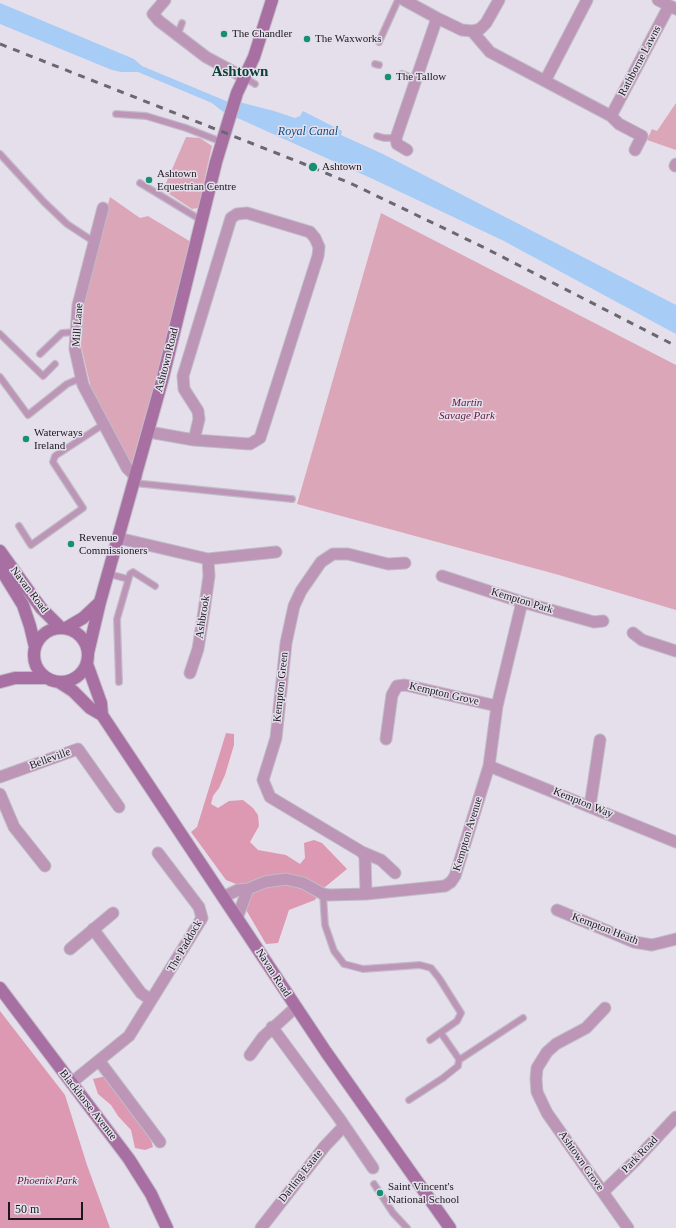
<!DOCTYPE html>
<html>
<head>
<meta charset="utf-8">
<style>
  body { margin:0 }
  #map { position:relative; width:676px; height:1228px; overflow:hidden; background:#e4dfeb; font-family:Georgia,serif }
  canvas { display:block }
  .scale { position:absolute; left:8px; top:1202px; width:75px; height:18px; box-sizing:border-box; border:2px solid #1b191e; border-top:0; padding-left:5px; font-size:12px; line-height:14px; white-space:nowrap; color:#1b191e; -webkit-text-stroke:3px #e4dfeb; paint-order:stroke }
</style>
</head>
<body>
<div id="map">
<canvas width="676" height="1228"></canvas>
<div class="scale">50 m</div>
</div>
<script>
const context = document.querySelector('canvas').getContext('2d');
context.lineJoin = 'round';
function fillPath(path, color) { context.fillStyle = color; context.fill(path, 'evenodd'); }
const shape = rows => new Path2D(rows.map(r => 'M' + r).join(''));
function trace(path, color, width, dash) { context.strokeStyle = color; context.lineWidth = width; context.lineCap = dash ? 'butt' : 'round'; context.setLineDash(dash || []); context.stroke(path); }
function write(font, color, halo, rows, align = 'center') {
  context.font = font + ' Georgia,serif'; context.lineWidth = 3; context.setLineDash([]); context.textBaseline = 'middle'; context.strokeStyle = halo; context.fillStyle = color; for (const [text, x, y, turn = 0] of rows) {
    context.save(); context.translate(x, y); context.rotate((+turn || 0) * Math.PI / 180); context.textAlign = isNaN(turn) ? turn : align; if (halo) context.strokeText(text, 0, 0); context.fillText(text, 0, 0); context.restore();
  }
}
const green = shape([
  [676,103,676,150,647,140,652,129,657,131],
  [186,137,200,138,212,146,198,208,192,209,163,190],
  [110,197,140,218,148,216,191,242,175,300,135,471,93,397,80,341,82,298],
  [381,213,676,365,676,610,559,575,297,504]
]);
const forest = shape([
  [226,733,234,734,234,745,225,775,219,788,213,796,211,804,218,808,229,801,243,800,253,808,258,815,259,826,250,842,258,850,286,855,300,864,305,858,304,843,314,840,322,843,347,869,319,892,315,900,289,910,278,943,266,944,245,908,250,897,236,884,226,880,191,832,197,827],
  [0,1011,65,1095,87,1165,110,1228,0,1228],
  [106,1076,149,1134,153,1147,145,1150,135,1148,131,1130,118,1116,111,1105,98,1094,93,1079]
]);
const water = shape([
  [0,3,134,59,142,66,226,101,238,105,239,102,243,103,274,111,295,118,300,116,303,111,342,131,341,135,383,154,676,305,676,334,502,240,375,180,222,111,212,103,138,72,121,72,112,70,0,24]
]);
const lane = shape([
  [177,36,182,23],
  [379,42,398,0],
  [375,64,379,65],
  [402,74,415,79],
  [245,78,255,84],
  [116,114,146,116,186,128,222,142],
  [377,136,384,138,396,138],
  [0,154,44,202,67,224,93,241],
  [140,183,201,220],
  [0,334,43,376,55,364],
  [40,354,62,333,76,332],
  [0,377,28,415,67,384,81,378],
  [134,483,292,499],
  [19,526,31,545,83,508,53,462,55,456,104,424],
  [109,574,128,579],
  [119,682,117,619,130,574,133,572,155,586],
  [323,894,325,925,334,951,344,964,363,969,420,965,431,968,439,978,461,1013,457,1021,430,1040],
  [459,1060,523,1018],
  [409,1100,443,1078,458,1066,459,1059,441,1033],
  [374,1184,393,1213,407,1228]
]);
const street = shape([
  [165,0,153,14,159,21,206,57,245,78],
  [404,0,437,18,462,30,472,31,480,29,486,23,499,0],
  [658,0,676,9],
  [472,31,490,52,611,116,619,124,642,136,635,150],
  [545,81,587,0],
  [611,116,669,6],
  [407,150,397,144,396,138,437,18],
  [675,166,676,164],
  [103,208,78,305,75,349,83,385,127,468,136,477],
  [149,432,194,440,250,444,260,438,318,256,319,247,315,238,310,232,247,213,237,214,231,218,183,376,184,389,198,411,199,419,194,440],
  [118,538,208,559,276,552],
  [442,576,522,602,594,622,603,621],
  [633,633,642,640,676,651],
  [190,673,198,649,204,611,209,576,208,559],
  [386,739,392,695,397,686,405,685,497,706],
  [489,766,676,842],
  [0,777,78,749,119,807],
  [0,794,14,827,45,866],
  [590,806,600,740],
  [362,852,381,860,395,873],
  [366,894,365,857,362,852,270,797,263,780,276,738,286,643,294,606,301,591,321,562,333,554,348,554,388,564,405,563],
  [223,897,238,890,248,889,265,882,286,879,303,883,323,894,329,895,366,894,445,886,451,882,455,876,489,766,497,706,522,602],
  [557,910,634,942,652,945,676,939],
  [237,918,248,889],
  [93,929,141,993,151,1000],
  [70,949,113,913],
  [605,1008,586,1028,556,1044,547,1052,537,1068,536,1079,537,1092,547,1113,628,1228],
  [272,1027,339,1118,373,1168],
  [250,1055,263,1037,296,1007],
  [100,1062,160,1142],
  [71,1083,129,1036,202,918,199,907,158,853],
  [603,1192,635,1161,676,1117],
  [261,1228,325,1146,344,1126]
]);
const secondary = shape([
  [0,551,41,608,60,627],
  [0,568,23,605,30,626,35,647],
  '34 655a27 27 0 1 1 54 0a27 27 0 1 1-54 0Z',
  [66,628,83,618,100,602],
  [88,653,100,602,162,381,216,162,237,93,254,57,272,0],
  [87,664,101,703,102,715],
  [0,682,15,678,46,678],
  [59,682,73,691,90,708,102,715,326,1052,450,1228],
  [0,988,129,1159,151,1194,167,1228]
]);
const rail = shape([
  [0,44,304,164,352,184,485,248,676,346]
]);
const markers = [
  [224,34,4,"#159074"],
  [307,39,4,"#159074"],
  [388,77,4,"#159074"],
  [313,167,5,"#159074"],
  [149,180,4,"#159074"],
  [26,439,4,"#159074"],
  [71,544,4,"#159074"],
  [380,1193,4,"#159074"]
];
const poiNames = [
  ["The Chandler",232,34],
  ["The Waxworks",315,39],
  ["The Tallow",396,77],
  ["Ashtown",322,167],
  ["Ashtown",157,174],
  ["Equestrian Centre",157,187],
  ["Waterways",34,433],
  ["Ireland",34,446],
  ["Revenue",79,538],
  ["Commissioners",79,551],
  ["Saint Vincent's",388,1187],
  ["National School",388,1200]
];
const streetNames = [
  ["Rathborne Lawns",640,61,-62],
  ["Mill Lane",78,325,-86],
  ["Ashtown Road",167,360,-76],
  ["Navan Road",29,590,53],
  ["Kempton Park",522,601,17],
  ["Ashbrook",203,617,-81],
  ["Kempton Green",281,687,-84],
  ["Kempton Grove",444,694,13],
  ["Belleville",50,759,-20],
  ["Kempton Way",583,803,22],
  ["Kempton Avenue",468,834,-73],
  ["Kempton Heath",605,929,21],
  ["The Paddock",185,946,-60],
  ["Navan Road",273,973,57],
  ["Blackhorse Avenue",88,1105,52],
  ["Park Road",640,1155,-46],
  ["Ashtown Grove",581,1161,55],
  ["Darling Estate",301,1176,-52]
];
const parkNames = [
  ["Martin",467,403],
  ["Savage Park",467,416],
  ["Phoenix Park",47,1181]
];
const waterNames = [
  ["Royal Canal",308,132]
];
const districtNames = [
  ["Ashtown",240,72]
];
fillPath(green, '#dba7b8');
fillPath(forest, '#dd99b1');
fillPath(water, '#a7ccf5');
trace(lane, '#c0bbc6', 8);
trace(street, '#c0bbc6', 13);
trace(secondary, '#c0bbc6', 14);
trace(lane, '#bc95b7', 5.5);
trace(street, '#bc95b7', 11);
trace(secondary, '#a86fa2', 12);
trace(rail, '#6a676f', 3, [7, 7]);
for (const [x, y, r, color] of markers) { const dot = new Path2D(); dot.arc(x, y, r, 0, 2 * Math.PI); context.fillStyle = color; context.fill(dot); trace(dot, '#e4dfeb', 1.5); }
write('11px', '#1b191e', '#e4dfeb', poiNames, 'left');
write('11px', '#1b191e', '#e4dfeb', streetNames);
write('italic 11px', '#631339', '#e4dfeb', parkNames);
write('italic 12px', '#074d89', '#e4dfeb', waterNames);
write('bold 15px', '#0b4235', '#e4dfeb', districtNames);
</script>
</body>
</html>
